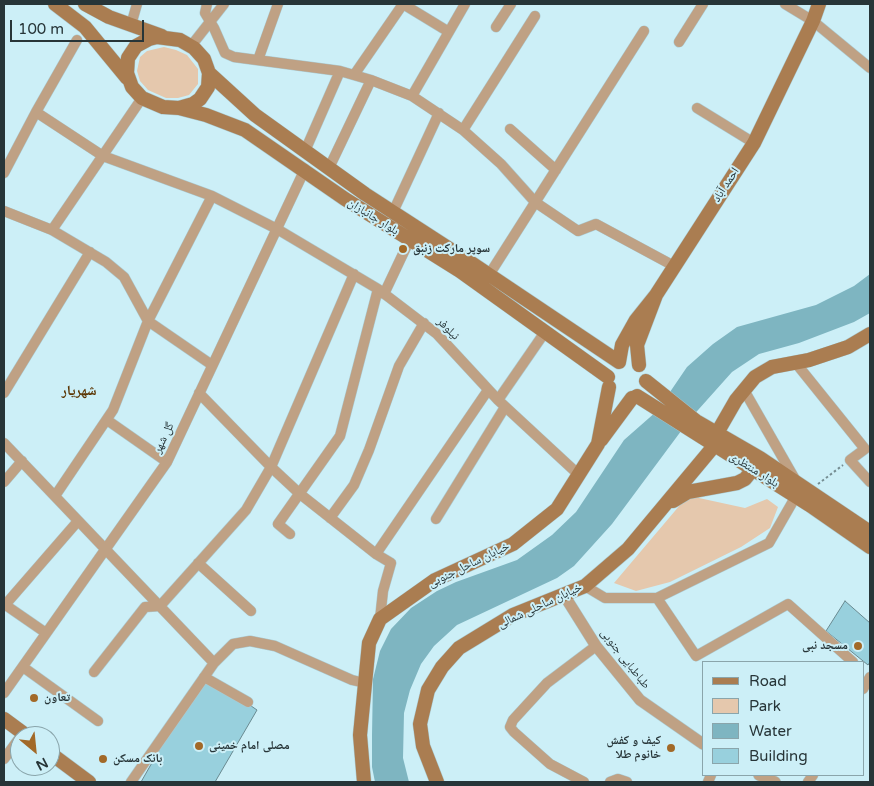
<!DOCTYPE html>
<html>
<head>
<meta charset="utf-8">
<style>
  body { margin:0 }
  #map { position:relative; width:874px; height:786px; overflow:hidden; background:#cceff7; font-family:"Varela Round",sans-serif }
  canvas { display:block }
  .frame { position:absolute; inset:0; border:5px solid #273538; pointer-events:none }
  .legend { position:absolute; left:702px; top:661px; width:162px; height:115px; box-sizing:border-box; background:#cceff7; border:1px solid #8aa5ab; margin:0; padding:6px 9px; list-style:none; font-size:15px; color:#273538 }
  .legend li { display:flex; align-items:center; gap:10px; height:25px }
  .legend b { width:25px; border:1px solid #8aa5ab }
  .north { position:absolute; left:10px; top:726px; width:50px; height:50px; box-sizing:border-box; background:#cceff7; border:1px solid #8aa5ab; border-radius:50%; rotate:152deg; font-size:14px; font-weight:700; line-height:20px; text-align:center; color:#273538 }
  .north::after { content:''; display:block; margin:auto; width:18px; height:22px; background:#a26928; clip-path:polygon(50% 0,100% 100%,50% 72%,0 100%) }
  .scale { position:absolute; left:10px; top:20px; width:134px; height:22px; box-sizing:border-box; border:2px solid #273538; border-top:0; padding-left:6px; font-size:15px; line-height:18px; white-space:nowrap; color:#273538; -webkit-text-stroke:4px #cceff7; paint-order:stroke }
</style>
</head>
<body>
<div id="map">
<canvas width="874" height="786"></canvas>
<div class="frame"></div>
<ul class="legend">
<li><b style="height:6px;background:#aa7d51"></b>Road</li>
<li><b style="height:14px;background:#e5c8ad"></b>Park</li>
<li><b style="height:14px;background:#7eb5c1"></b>Water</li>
<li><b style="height:14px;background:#98d0dd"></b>Building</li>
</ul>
<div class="north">N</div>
<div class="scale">100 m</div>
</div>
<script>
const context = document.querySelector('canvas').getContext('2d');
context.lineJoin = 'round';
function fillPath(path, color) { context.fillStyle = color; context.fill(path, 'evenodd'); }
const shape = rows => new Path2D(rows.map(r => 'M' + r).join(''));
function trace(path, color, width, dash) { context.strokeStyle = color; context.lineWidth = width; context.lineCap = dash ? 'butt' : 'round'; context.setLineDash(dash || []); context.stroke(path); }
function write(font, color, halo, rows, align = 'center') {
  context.font = font + ' "Varela Round","Noto Naskh Arabic",sans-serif'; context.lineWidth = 4; context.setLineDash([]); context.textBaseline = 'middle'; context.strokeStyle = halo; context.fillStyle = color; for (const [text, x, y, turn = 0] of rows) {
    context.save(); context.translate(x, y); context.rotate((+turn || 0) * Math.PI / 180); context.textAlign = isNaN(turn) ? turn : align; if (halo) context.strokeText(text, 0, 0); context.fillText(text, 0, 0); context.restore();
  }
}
const green = shape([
  [164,47,176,50,187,55,198,69,198,84,189,95,178,98,166,98,148,90,140,81,137,71,140,57,147,51],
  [690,497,699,498,745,508,767,499,778,507,770,528,741,547,670,582,636,591,614,583,680,505]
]);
const water = shape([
  [870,274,870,313,854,322,799,343,759,354,732,372,690,419,612,524,574,566,557,578,457,625,434,646,421,664,410,690,404,713,403,758,409,782,375,782,372,767,372,735,373,679,380,651,391,629,411,608,437,591,456,582,517,560,552,535,576,512,624,440,657,411,687,367,713,344,737,327,816,305,854,286]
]);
const building = shape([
  [845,601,870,623,870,662,868,665,826,631,845,601],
  [203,673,257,710,215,782,141,782,203,673]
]);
const path = shape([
  [818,484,843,465]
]);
const minor = shape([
  [207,4,205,13,214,28,225,53,234,57,340,71,371,80,412,96,463,130,501,164,535,202,578,231,596,224,674,266],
  [403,4,449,32],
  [785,4,813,21,870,68],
  [131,25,137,4],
  [496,27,511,4],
  [679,42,703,4],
  [191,46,224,4],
  [258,60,278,4],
  [354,75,403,4],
  [412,96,465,4],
  [697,108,754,143],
  [36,112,103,156,212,196,277,229,378,289,437,334,498,400,579,475],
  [510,129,556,170],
  [463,130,535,16],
  [305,151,340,71],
  [329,168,371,80],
  [4,173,36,112,77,40],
  [4,211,52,230,106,262,124,277,148,321,212,365],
  [393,212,439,113],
  [52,230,142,98],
  [489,275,644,31],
  [384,294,410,239],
  [795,362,865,449,850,460,870,482],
  [744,390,796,481],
  [4,393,90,252],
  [199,393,271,467,300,494,376,554,391,563,383,591,380,619],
  [498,400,545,332],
  [107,420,167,462],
  [4,443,214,663],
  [4,482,22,461],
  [55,496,113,410,148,321,212,196],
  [330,518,354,485,369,450,399,366,424,323],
  [436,519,505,407],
  [290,534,278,524,340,436,378,289],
  [376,554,488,390],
  [198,563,251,611],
  [585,586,605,598,657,598,769,543,796,496],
  [657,598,696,656,788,604,853,662],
  [4,604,46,633],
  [5,605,78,521],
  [23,667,98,721],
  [94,672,145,607,160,606,246,510,271,467,354,274],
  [204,677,248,702],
  [863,689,870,677],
  [4,693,167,462,305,169],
  [4,759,18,740],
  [131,782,214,663,233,644,250,641,275,646,352,680,365,683],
  [584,782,550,764,514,732,510,727,513,720,547,683,596,646],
  [610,782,618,779,627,782],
  [708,782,711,775],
  [808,782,813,775]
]);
const tertiary = shape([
  [564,595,596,646,640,700,703,744],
  [759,775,775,782]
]);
const secondary = shape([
  [55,4,85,27,127,78],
  [85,4,109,17,162,36],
  [157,37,180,40,194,48,204,59,209,73,208,87,200,99,193,104,179,108,163,107,142,98,132,87,127,73,128,58,136,46,149,39,157,37],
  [209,73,255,115,365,194,473,264,619,362,622,345,636,320,656,295],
  [179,108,206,115,245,130,345,199,460,271,608,377],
  [639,365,637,345,656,295,754,143,813,21,819,4],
  [646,381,696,421,760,458,870,532],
  [637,396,811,506,870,547],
  [717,433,736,400,755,377,772,367,809,360,848,347,870,334],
  [601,440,632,398],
  [673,501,688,492,737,483,745,479,757,464],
  [4,719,27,736],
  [50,753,89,782],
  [364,782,360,735,369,643,380,619,435,580,513,544,557,509,598,444,609,387],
  [437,782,423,746,420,724,428,690,442,667,459,648,513,615,585,586,628,549,714,446]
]);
const markers = [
  [403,249,5,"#a26928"],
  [858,646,5,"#a26928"],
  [34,698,5,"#a26928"],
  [199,746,5,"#a26928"],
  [671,748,5,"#a26928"],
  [103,759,5,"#a26928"]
];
const streetNames = [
  ["احمد آباد",726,185,-57],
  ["بلوار جانبازان",373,217,32],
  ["نیلوفر",448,329,45],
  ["گل شهر",164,438,-64],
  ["بلوار منتظری",754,470,32],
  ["خیابان ساحل جنوبی",469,565,-26],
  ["خیابان ساحلی شمالی",540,606,-25],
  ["طباطبایی جنوبی",625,659,52]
];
const poiNames = [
  ["سوپر مارکت زنبق",413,249],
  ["مسجد نبی",848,646,"right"],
  ["تعاون",44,698],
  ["کیف و کفش",661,741,"right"],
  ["خانوم طلا",661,755,"right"],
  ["مصلی امام خمینی",209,746],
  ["بانک مسکن",113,759]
];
const neighbourhoodNames = [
  ["شهریار",79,391]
];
fillPath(green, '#e5c8ad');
fillPath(water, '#7eb5c1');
fillPath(building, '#98d0dd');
trace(building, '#698990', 1);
trace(minor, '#abcad1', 11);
trace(tertiary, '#abcad1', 12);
trace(secondary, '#abcad1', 15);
trace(path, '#758d92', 2, [2.5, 2.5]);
trace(minor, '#bfa184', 10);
trace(tertiary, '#bfa184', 11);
trace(secondary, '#aa7d51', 14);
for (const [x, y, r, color] of markers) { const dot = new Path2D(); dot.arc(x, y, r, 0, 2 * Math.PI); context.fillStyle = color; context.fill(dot); trace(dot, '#cceff7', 2); }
write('12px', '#273538', '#cceff7', streetNames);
write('bold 12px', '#273538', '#cceff7', poiNames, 'left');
write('bold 14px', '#5c3604', '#cceff7', neighbourhoodNames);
</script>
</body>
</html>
